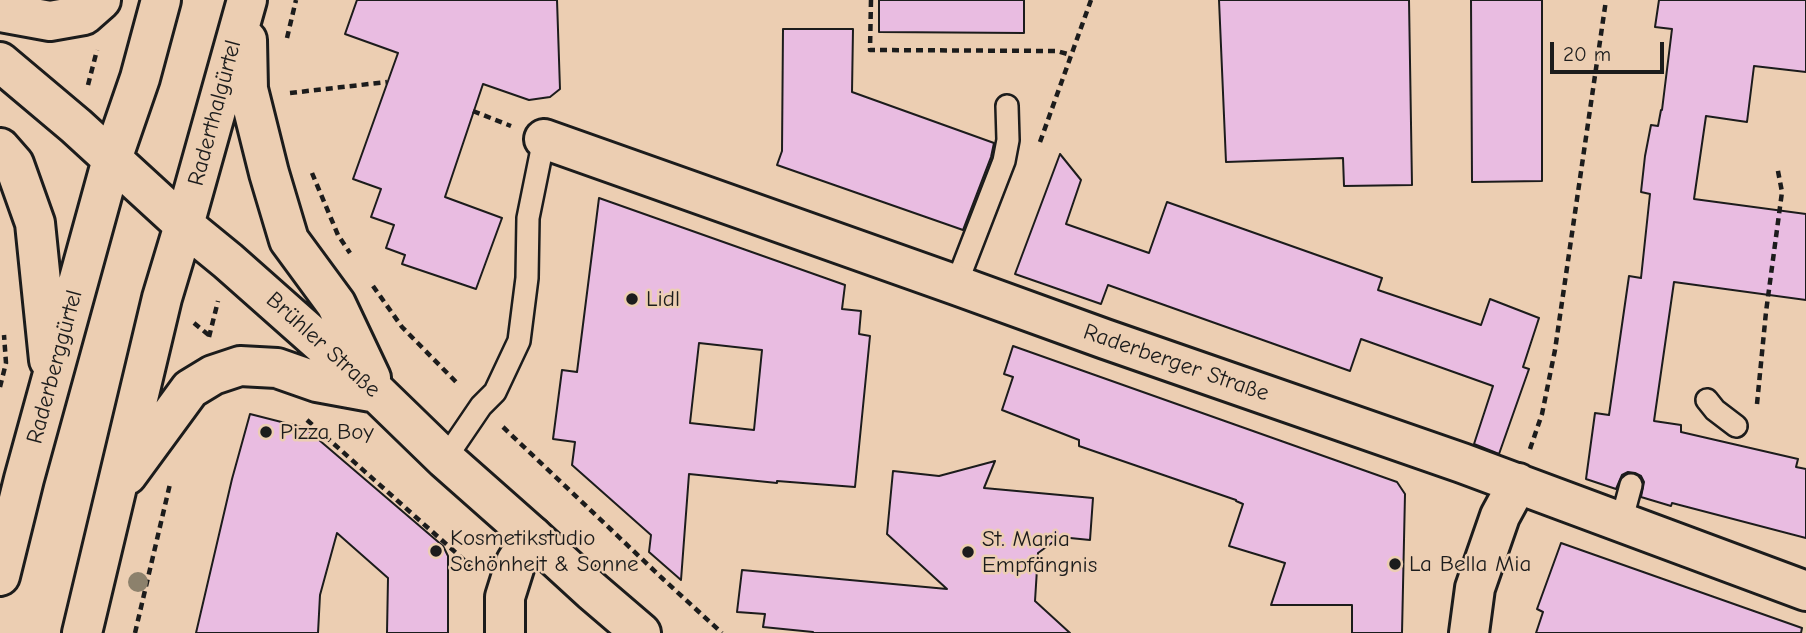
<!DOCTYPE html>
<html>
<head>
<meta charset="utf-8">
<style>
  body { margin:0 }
  #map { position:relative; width:1806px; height:633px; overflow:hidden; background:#ecceb2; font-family:"Comic Neue",sans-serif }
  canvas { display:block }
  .scale { position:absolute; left:1550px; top:42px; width:114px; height:32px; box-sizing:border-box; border:4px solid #1c1c1c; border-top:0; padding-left:9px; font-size:21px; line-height:24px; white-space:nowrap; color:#1c1c1c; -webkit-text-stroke:5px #ecceb2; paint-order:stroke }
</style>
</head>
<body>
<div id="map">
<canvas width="1806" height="633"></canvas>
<div class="scale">20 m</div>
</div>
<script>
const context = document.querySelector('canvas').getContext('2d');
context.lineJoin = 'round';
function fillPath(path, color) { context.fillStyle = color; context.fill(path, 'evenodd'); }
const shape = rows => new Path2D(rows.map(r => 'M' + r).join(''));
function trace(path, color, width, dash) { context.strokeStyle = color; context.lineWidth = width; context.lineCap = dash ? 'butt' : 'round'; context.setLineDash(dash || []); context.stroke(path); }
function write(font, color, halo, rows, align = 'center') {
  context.font = font + ' "Comic Neue",sans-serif'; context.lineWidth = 5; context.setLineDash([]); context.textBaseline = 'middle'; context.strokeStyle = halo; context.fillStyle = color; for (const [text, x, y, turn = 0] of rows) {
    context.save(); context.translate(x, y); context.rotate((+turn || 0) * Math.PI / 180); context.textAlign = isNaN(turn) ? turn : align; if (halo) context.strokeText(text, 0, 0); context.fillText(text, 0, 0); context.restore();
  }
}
const building = shape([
  [357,0,557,0,560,89,550,97,529,100,483,84,445,197,502,218,476,289,402,264,405,255,386,248,394,225,371,217,381,189,353,179,398,53,345,34,357,0],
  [879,0,1024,0,1024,33,879,32,879,0],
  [1219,0,1409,0,1412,185,1344,186,1343,158,1226,162,1219,0],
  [1471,0,1542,0,1542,181,1472,182,1471,0],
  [1659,0,1806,0,1806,72,1754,66,1747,122,1706,116,1694,199,1806,214,1806,300,1674,282,1654,421,1681,425,1681,432,1798,459,1796,467,1806,469,1806,538,1672,503,1671,506,1641,497,1644,482,1641,476,1635,473,1628,472,1622,475,1616,489,1586,479,1595,413,1609,415,1629,276,1641,278,1650,194,1641,192,1645,156,1651,125,1658,126,1661,110,1662,110,1672,29,1655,27,1659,0],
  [783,29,853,29,852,92,994,143,991,157,963,230,777,165,782,151,783,29],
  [1060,154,1081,180,1066,224,1149,253,1167,202,1382,278,1378,290,1481,325,1490,299,1539,318,1523,367,1529,369,1499,454,1474,444,1493,386,1361,339,1350,371,1108,285,1101,304,1015,274,1060,154],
  [599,198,845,285,842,309,861,311,859,334,870,336,855,487,777,481,777,483,689,474,681,580,649,552,651,535,572,465,575,442,553,439,562,370,577,372,599,198],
  [699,343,762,350,754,430,690,423,699,343],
  [1013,346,1397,482,1405,494,1402,633,1352,633,1352,605,1271,605,1285,563,1229,546,1243,504,1236,501,1236,500,1079,446,1079,440,1002,410,1013,377,1004,374,1013,346],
  [250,414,305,428,443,546,448,556,448,633,387,633,388,578,337,533,320,595,318,633,196,633,232,479,250,414],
  [995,461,984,488,1093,498,1090,540,1060,537,1038,553,1035,601,1070,633,813,633,813,632,763,627,765,614,737,612,742,570,947,589,887,534,893,471,939,476,995,461],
  [1561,543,1802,628,1801,633,1536,633,1543,612,1537,609,1561,543]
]);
const path = shape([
  [871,0,870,50,1057,51,1071,55],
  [287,38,296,0],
  [88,85,97,50],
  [290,93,387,82],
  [473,111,511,126],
  [1040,142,1091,0],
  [312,173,338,235,350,253],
  [373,286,402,327,459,385],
  [194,323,211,337],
  [209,337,218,301],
  [0,387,6,363,4,335],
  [1757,404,1766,312,1782,192,1777,166],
  [307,420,473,568],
  [503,427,663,579,722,633],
  [1530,449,1542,414,1555,350,1606,0],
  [135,633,170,484]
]);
const lane = shape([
  [956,285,1004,161,1008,140,1007,106],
  [1707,400,1715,410,1736,426],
  [445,459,481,406,495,392,519,341,527,278,528,218,544,139],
  [1621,522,1631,485]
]);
const street = shape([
  [544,139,956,285,1105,339,1462,463,1806,591],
  [505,633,505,597,516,562,532,536],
  [1469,633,1475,588,1500,516,1518,483]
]);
const secondary = shape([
  [0,12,50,21,84,15,101,0],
  [247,40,248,89,269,173,289,240,336,304,371,378],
  [0,62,76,126,184,225,228,261,377,393,445,459,532,536,592,591,641,633],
  [0,148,14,164,35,223,49,360],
  [127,475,190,389,213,375,240,366,277,368,317,382,377,393],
  [0,576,24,479,112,159,140,78,161,0],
  [82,633,162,298,184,225,247,0]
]);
const trees = [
  [138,582]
];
const markers = [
  [632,299,7,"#1c1c1c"],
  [266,432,7,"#1c1c1c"],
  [436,551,7,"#1c1c1c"],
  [968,552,7,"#1c1c1c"],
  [1395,564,7,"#1c1c1c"]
];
const streetNames = [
  ["Raderthalgürtel",215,113,-75],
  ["Brühler Straße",323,345,42],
  ["Raderberger Straße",1176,363,19],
  ["Raderberggürtel",55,367,-75]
];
const poiNames = [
  ["Lidl",646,299],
  ["Pizza Boy",280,432],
  ["Kosmetikstudio",450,538],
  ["Schönheit & Sonne",450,564],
  ["St. Maria",982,539],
  ["Empfängnis",982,565],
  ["La Bella Mia",1409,564]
];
fillPath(building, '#e9bce1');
trace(building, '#1c1c1c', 2);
trace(lane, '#1c1c1c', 26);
trace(street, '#1c1c1c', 44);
trace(secondary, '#1c1c1c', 44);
trace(path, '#1c1c1c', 4.5, [7, 5]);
trace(lane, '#ecceb2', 21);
trace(street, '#ecceb2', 38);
trace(secondary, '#ecceb2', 38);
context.fillStyle = '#8c816c';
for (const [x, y] of trees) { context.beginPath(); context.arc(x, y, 10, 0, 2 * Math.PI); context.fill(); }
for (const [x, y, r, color] of markers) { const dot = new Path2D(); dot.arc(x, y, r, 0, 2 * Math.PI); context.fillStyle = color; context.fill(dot); trace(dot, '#ecceb2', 2.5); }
write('23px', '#1c1c1c', '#ecceb2', streetNames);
write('23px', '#1c1c1c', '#ecceb2', poiNames, 'left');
</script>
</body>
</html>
